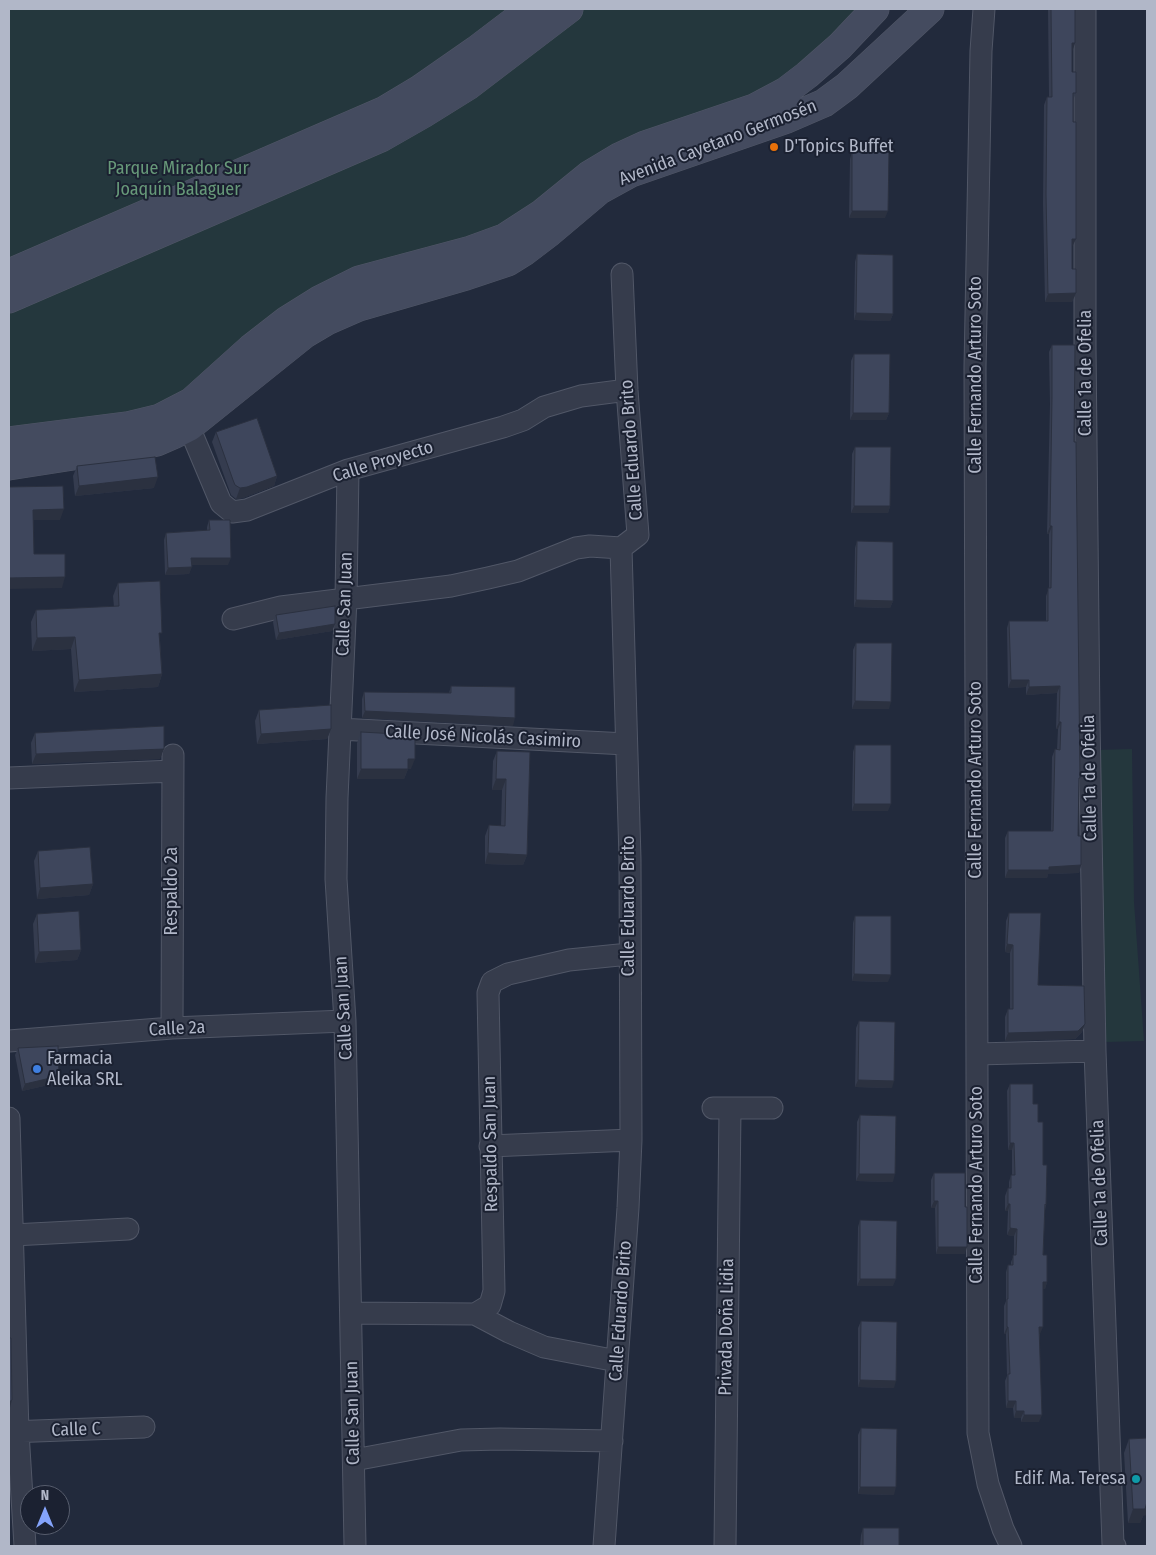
<!DOCTYPE html>
<html>
<head>
<meta charset="utf-8">
<style>
  body { margin:0 }
  #map { position:relative; width:1156px; height:1555px; overflow:hidden; background:#222a3c; font-family:"Fira Sans Condensed",sans-serif }
  canvas { display:block }
  .frame { position:absolute; inset:0; border:10px solid #b1b7c8; pointer-events:none }
  .north { position:absolute; left:20px; top:1485px; width:50px; height:50px; box-sizing:border-box; background:#1b2131; border:1px solid #575d6d; border-radius:50%; rotate:0deg; font-size:14px; font-weight:700; line-height:20px; text-align:center; color:#b1b7c8 }
  .north::after { content:''; display:block; margin:auto; width:18px; height:22px; background:#84a3fa; clip-path:polygon(50% 0,100% 100%,50% 72%,0 100%) }
</style>
</head>
<body>
<div id="map">
<canvas width="1156" height="1555"></canvas>
<div class="frame"></div>
<div class="north">N</div>
</div>
<script>
const context = document.querySelector('canvas').getContext('2d');
context.lineJoin = 'round';
function fillPath(path, color) { context.fillStyle = color; context.fill(path, 'evenodd'); }
const shape = rows => new Path2D(rows.map(r => 'M' + r).join(''));
function trace(path, color, width, dash) { context.strokeStyle = color; context.lineWidth = width; context.lineCap = dash ? 'butt' : 'round'; context.setLineDash(dash || []); context.stroke(path); }
function write(font, color, halo, rows, align = 'center') {
  context.font = font + ' "Fira Sans Condensed",sans-serif'; context.lineWidth = 4; context.setLineDash([]); context.textBaseline = 'middle'; context.strokeStyle = halo; context.fillStyle = color; for (const [text, x, y, turn = 0] of rows) {
    context.save(); context.translate(x, y); context.rotate((+turn || 0) * Math.PI / 180); context.textAlign = isNaN(turn) ? turn : align; if (halo) context.strokeText(text, 0, 0); context.fillText(text, 0, 0); context.restore();
  }
}
const green = shape([
  [9,9,864,9,802,68,197,385,157,410,9,433],
  [1132,749,1134,902,1144,1041,1106,1042,1096,750]
]);
const street = shape([
  [984,9,981,51,975,367,978,1433,988,1484,1003,1529,1011,1546],
  [1085,9,1085,347,1089,721,1095,1051,1113,1544,1115,1546],
  [189,427,221,503,232,512,247,510,348,470,503,427,523,420,544,407,581,396,627,390],
  [348,470,346,598,337,798,336,879,345,1021,355,1546],
  [621,548,638,535,627,390,622,274],
  [233,619,281,607,451,586,488,578,518,571,576,548,590,546,621,548],
  [339,729,626,744],
  [9,778,173,771],
  [172,1028,173,755],
  [9,1041,172,1028,345,1021],
  [977,1054,1095,1051],
  [713,1108,772,1108],
  [9,1118,18,1432,25,1546],
  [490,1146,631,1140],
  [13,1235,128,1229],
  [351,1313,475,1314,490,1305,494,1291,488,993,492,982,508,974,569,960,629,954],
  [475,1314,509,1332,544,1347,617,1361],
  [9,1432,144,1427],
  [354,1460,461,1440,500,1439,612,1441],
  [604,1546,628,1208,631,1140,630,859,621,548],
  [725,1546,730,1109]
]);
const secondary = shape([
  [9,273,385,110,420,89,476,50,530,9],
  [9,299,381,138,423,114,468,86,569,9],
  [9,441,127,426,160,418,191,402,251,348,287,320,319,300,359,280,471,250,504,238,541,214,589,175,619,157,645,145,754,108,786,91,807,75,840,46,875,9],
  [9,466,131,447,157,442,173,435,189,427,305,334,327,321,359,307,466,276,508,262,524,252,549,233,600,190,631,173,787,119,824,103,847,86,930,9]
]);
const wall = shape([
  [1048,9,1075,9,1075,43,1072,51,1072,72,1076,93,1073,100,1072,247,1072,269,1076,293,1072,302,1045,302,1043,203,1044,105,1047,97,1049,97],
  [852,152,885,218,849,218,850,159],
  [857,254,893,314,890,321,854,320,855,262],
  [1052,345,1074,442,1078,783,1078,836,1081,865,1079,873,1048,874,1047,878,1005,878,1005,838,1008,831,1051,831,1052,757,1055,749,1057,750,1058,729,1056,729,1057,693,1026,695,1026,687,1008,688,1007,628,1009,621,1046,621,1046,596,1049,588,1049,534,1047,534,1050,404,1049,352],
  [854,354,889,413,886,420,850,420,851,361],
  [216,432,277,476,274,486,243,498,236,499,231,495,212,442],
  [855,447,890,506,888,513,851,513,852,454],
  [77,466,154,488,75,496,73,476],
  [209,520,228,565,192,565,189,574,165,575,164,540,166,533,207,531,207,527],
  [857,541,893,601,890,608,854,607,855,548],
  [118,583,160,640,162,674,158,687,74,692,71,649,32,651,31,622,36,610,114,607,113,596],
  [276,615,335,624,332,631,276,640,273,622],
  [856,643,889,709,852,709,853,650],
  [451,686,513,726,362,718,362,699,364,692,449,693],
  [259,710,331,729,327,739,257,744,255,721],
  [361,732,411,769,408,769,404,779,357,779,357,743],
  [35,733,160,759,32,764,31,743],
  [855,745,888,811,852,811,853,752],
  [497,751,530,752,527,855,523,865,485,864,485,836,489,825,501,826,502,790,492,790,493,761],
  [38,851,93,884,89,895,37,899,34,861],
  [1009,913,1038,985,1085,1024,1082,1032,1075,1039,1005,1041,1005,1017,1008,1009,1010,1009,1010,953,1005,952,1006,921],
  [37,914,81,950,77,960,35,963,33,924],
  [855,916,888,982,852,981,853,923],
  [859,1021,892,1088,855,1087,856,1028],
  [18,1048,59,1076,57,1083,22,1091,15,1055],
  [1010,1084,1033,1104,1038,1122,1046,1205,1045,1210,1043,1255,1047,1282,1045,1289,1043,1289,1040,1334,1039,1422,1021,1422,1021,1418,1014,1418,1013,1408,1006,1408,1005,1381,1007,1376,1006,1334,1004,1334,1004,1306,1006,1301,1006,1272,1008,1265,1011,1265,1011,1262,1014,1255,1014,1236,1007,1235,1008,1211,1005,1211,1005,1196,1008,1188,1009,1188,1009,1182,1011,1175,1012,1175,1012,1150,1008,1150,1007,1091],
  [860,1115,893,1182,856,1181,857,1122],
  [934,1173,965,1254,936,1254,935,1208,931,1208,931,1180],
  [860,1220,893,1286,857,1286,858,1227],
  [861,1321,894,1388,858,1387,858,1328],
  [861,1428,894,1495,858,1494,858,1435],
  [1129,1439,1143,1516,1140,1523,1128,1523,1124,1453],
  [863,1528,899,1546,860,1546,861,1535]
]);
const shadedWall = shape([
  [1072,43,1075,43,1072,52],
  [852,211,888,211,885,218,849,218],
  [1072,239,1076,239,1072,247,1069,247],
  [1076,293,1072,302,1045,302,1048,294],
  [856,313,893,314,890,321,854,320],
  [853,413,889,413,886,420,850,420],
  [277,476,274,486,243,498,236,499,240,488],
  [158,477,154,488,75,496,79,486],
  [854,506,890,506,888,513,851,513],
  [64,509,60,520,29,520,33,510],
  [1050,526,1052,526,1049,534,1047,534],
  [191,558,231,558,228,565,189,565],
  [192,567,189,574,165,575,168,568],
  [65,577,62,588,9,589,9,578],
  [856,600,893,601,890,608,854,607],
  [335,624,332,631,276,640,279,633],
  [75,637,71,649,32,651,37,638],
  [162,674,158,687,74,692,79,680],
  [1011,680,1029,680,1026,687,1008,688],
  [1060,686,1057,693,1026,695,1029,687],
  [855,701,891,702,889,709,852,709],
  [365,711,515,718,513,726,362,718],
  [1059,722,1061,722,1058,729,1056,729],
  [331,729,327,739,257,744,261,734],
  [164,749,160,759,32,764,36,754],
  [408,759,415,759,411,769,408,769,404,779,357,779,361,769],
  [496,779,506,779,502,790,492,790],
  [854,804,891,804,888,811,852,811],
  [488,853,527,855,523,865,485,864],
  [1081,865,1079,873,1048,874,1047,878,1005,878,1008,870,1049,867],
  [93,884,89,895,37,899,40,888],
  [1007,944,1013,945,1010,953,1005,952],
  [81,950,77,960,35,963,39,952],
  [854,974,891,975,888,982,852,981],
  [1085,1024,1082,1032,1075,1039,1005,1041,1008,1033],
  [59,1076,57,1083,22,1091,25,1084],
  [858,1080,894,1081,892,1088,855,1087],
  [1010,1143,1014,1143,1012,1150,1008,1150],
  [859,1174,895,1174,893,1182,856,1181],
  [934,1201,938,1201,935,1208,931,1208],
  [1008,1204,1010,1204,1008,1211,1005,1211],
  [1010,1228,1017,1229,1014,1236,1007,1235],
  [938,1247,967,1247,965,1254,936,1254],
  [860,1279,896,1279,893,1286,857,1286],
  [1043,1282,1047,1282,1045,1289,1041,1289],
  [1007,1327,1008,1327,1006,1334,1004,1334],
  [1039,1327,1043,1327,1040,1334,1037,1334],
  [860,1380,896,1381,894,1388,858,1387],
  [12,1400,9,1411,9,1402],
  [1008,1401,1016,1401,1013,1408,1006,1408],
  [1016,1411,1024,1411,1021,1418,1014,1418],
  [1024,1415,1042,1415,1039,1422,1021,1422],
  [860,1487,896,1487,894,1495,858,1494],
  [1147,1502,1147,1515,1143,1516,1140,1523,1128,1523,1133,1509]
]);
const building = shape([
  [1051,9,1075,9,1075,43,1072,43,1072,72,1076,72,1076,93,1073,93,1073,122,1076,122,1076,239,1072,239,1072,269,1076,269,1076,293,1048,294,1046,194,1047,97,1052,97,1051,9],
  [852,152,889,152,888,211,852,211,852,152],
  [857,254,893,255,893,314,856,313,857,254],
  [1052,345,1075,345,1074,442,1076,442,1080,778,1079,778,1078,836,1081,836,1081,865,1049,867,1049,870,1008,870,1008,831,1053,831,1055,749,1060,750,1061,722,1059,722,1060,686,1029,687,1029,680,1011,680,1009,621,1048,621,1048,588,1051,588,1052,526,1050,526,1052,397,1052,345],
  [854,354,890,354,889,413,853,413,854,354],
  [257,418,277,476,247,487,240,488,235,485,233,480,216,432,257,418],
  [855,447,891,447,890,506,854,506,855,447],
  [155,457,158,477,79,486,77,466,155,457],
  [63,486,64,509,33,510,34,554,65,554,65,577,9,578,9,487,63,486],
  [209,520,230,520,231,558,191,558,192,567,168,568,166,533,210,530,209,520],
  [857,541,893,542,893,601,856,600,857,541],
  [160,581,162,633,159,633,162,674,79,680,75,637,37,638,36,610,119,606,118,583,160,581],
  [335,606,335,624,279,633,276,615,335,606],
  [856,643,892,643,891,702,855,701,856,643],
  [451,686,515,687,515,718,365,711,364,692,451,693,451,686],
  [331,705,331,729,261,734,259,710,331,705],
  [164,726,164,749,36,754,35,733,164,726],
  [361,732,415,735,415,759,408,759,408,769,361,769,361,732],
  [855,745,891,745,891,804,854,804,855,745],
  [497,751,530,752,527,855,488,853,489,825,505,826,506,779,496,779,497,751],
  [90,847,93,884,40,888,38,851,90,847],
  [79,911,81,950,39,952,37,914,79,911],
  [1009,913,1041,913,1038,985,1084,986,1085,1024,1078,1031,1008,1033,1008,1009,1013,1009,1013,945,1007,944,1009,913],
  [855,916,891,916,891,975,854,974,855,916],
  [859,1021,895,1022,894,1081,858,1080,859,1021],
  [58,1046,59,1076,25,1084,18,1048,58,1046],
  [1010,1084,1033,1084,1033,1104,1038,1104,1038,1122,1043,1122,1043,1165,1047,1165,1046,1205,1045,1204,1043,1255,1047,1255,1047,1282,1043,1282,1043,1327,1039,1327,1042,1415,1024,1415,1024,1411,1016,1411,1016,1401,1008,1401,1008,1374,1010,1374,1008,1327,1007,1327,1007,1299,1008,1299,1008,1265,1013,1265,1013,1255,1016,1255,1017,1229,1010,1228,1010,1204,1008,1204,1008,1188,1011,1188,1011,1175,1015,1175,1014,1143,1010,1143,1010,1084],
  [860,1115,896,1116,895,1174,859,1174,860,1115],
  [934,1173,965,1173,965,1207,967,1207,967,1247,938,1247,938,1201,934,1201,934,1173],
  [860,1220,897,1221,896,1279,860,1279,860,1220],
  [861,1321,897,1322,896,1381,860,1380,861,1321],
  [9,1338,11,1338,12,1400,9,1402,9,1338],
  [861,1428,897,1429,896,1487,860,1487,861,1428],
  [1147,1438,1147,1502,1145,1509,1133,1509,1129,1439,1147,1438],
  [863,1528,899,1528,899,1546,863,1546,863,1528]
]);
const markers = [
  [774,147,5,"#e8710a"],
  [37,1069,5,"#3f7fe0"],
  [1136,1479,5,"#0f9aa8"]
];
const streetNames = [
  ["Avenida Cayetano Germosén",718,143,-21],
  ["Calle 1a de Ofelia",1086,373,-90],
  ["Calle Fernando Arturo Soto",976,375,-90],
  ["Calle Eduardo Brito",632,450,-94],
  ["Calle Proyecto",383,462,-17],
  ["Calle San Juan",345,604,-88],
  ["Calle José Nicolás Casimiro",483,737,3],
  ["Calle 1a de Ofelia",1090,778,-91],
  ["Calle Fernando Arturo Soto",976,780,-90],
  ["Respaldo 2a",172,891,-90],
  ["Calle Eduardo Brito",629,906,-90],
  ["Calle San Juan",344,1008,-93],
  ["Calle 2a",177,1029,-3],
  ["Respaldo San Juan",491,1144,-91],
  ["Calle 1a de Ofelia",1100,1183,-92],
  ["Calle Fernando Arturo Soto",977,1185,-90],
  ["Calle Eduardo Brito",621,1311,-86],
  ["Privada Doña Lidia",727,1327,-89],
  ["Calle San Juan",353,1413,-91],
  ["Calle C",76,1430,-2]
];
const poiNames = [
  ["D'Topics Buffet",784,147],
  ["Farmacia",47,1059],
  ["Aleika SRL",47,1080],
  ["Edif. Ma. Teresa",1126,1479,"right"]
];
const parkNames = [
  ["Parque Mirador Sur",178,169],
  ["Joaquín Balaguer",178,190]
];
fillPath(green, '#24373d');
trace(street, '#515767', 23);
trace(secondary, '#515767', 29);
trace(street, '#363c4c', 21);
trace(secondary, '#444b5f', 28);
fillPath(wall, '#353c4f');
fillPath(shadedWall, '#2b3140');
fillPath(building, '#3e465c');
trace(building, '#2b3140', 1);
for (const [x, y, r, color] of markers) { const dot = new Path2D(); dot.arc(x, y, r, 0, 2 * Math.PI); context.fillStyle = color; context.fill(dot); trace(dot, '#1b2131', 2); }
write('18px', '#b1b7c8', '#1b2131', streetNames);
write('18px', '#b1b7c8', '#1b2131', poiNames, 'left');
write('18px', '#679979', '#1b2131', parkNames);
</script>
</body>
</html>
